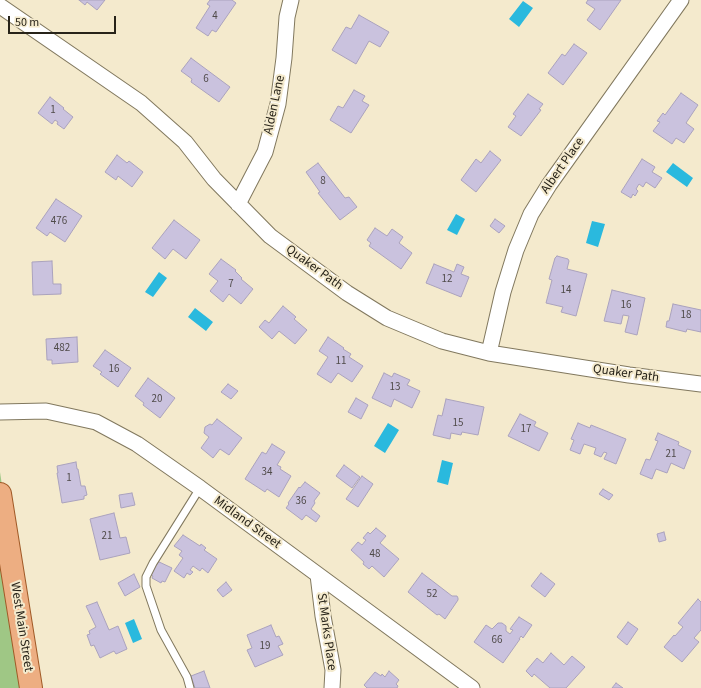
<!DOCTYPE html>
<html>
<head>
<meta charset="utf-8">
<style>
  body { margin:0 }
  #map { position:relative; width:701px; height:688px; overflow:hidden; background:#f4eacd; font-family:"Source Sans 3",sans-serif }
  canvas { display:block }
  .scale { position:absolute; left:8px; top:16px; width:108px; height:18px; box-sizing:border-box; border:2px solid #272319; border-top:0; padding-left:5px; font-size:12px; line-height:14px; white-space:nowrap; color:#272319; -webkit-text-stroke:3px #f4eacd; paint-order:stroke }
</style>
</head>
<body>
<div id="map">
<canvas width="701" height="688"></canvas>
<div class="scale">50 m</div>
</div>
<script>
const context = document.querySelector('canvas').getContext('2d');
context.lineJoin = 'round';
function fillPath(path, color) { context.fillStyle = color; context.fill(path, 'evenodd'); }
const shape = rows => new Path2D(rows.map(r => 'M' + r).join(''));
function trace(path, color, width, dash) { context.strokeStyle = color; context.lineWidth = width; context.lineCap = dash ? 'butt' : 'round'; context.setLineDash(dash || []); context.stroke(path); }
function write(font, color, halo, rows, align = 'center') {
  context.font = font + ' "Source Sans 3",sans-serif'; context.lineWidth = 4; context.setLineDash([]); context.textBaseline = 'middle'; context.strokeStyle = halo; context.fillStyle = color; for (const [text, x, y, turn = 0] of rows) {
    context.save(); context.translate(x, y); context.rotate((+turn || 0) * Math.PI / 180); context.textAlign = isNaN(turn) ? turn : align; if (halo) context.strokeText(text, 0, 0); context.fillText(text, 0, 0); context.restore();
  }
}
const green = shape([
  [0,472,32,688,0,688]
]);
const water = shape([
  [523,1,533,8,519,27,509,19],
  [673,163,693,178,687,187,666,172],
  [456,214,465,219,457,235,447,230],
  [592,221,605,224,598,247,586,243],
  [159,272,167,278,153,297,145,292],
  [195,308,213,322,206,331,188,317],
  [388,423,399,430,385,453,374,446],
  [442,460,453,463,448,485,437,482],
  [134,619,142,639,133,643,125,623]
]);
const building = shape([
  [79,0,105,0,97,10,87,2,85,5,79,0],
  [210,0,232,0,236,3,216,32,212,30,208,36,196,28,210,6,207,4,210,0],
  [588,0,621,0,600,30,587,20,595,9,586,3,588,0],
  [359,15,389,32,380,47,369,41,356,64,332,50,346,27,351,29,359,15],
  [574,44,587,53,563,85,548,73,562,54,565,56,574,44],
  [191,58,230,87,219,102,191,82,192,79,181,71,191,58],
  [354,90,365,96,362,101,369,105,351,133,330,120,338,106,343,108,354,90],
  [681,93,698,105,686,123,694,129,684,143,676,138,672,144,653,131,660,122,657,121,663,113,665,115,681,93],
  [528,94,543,104,539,109,541,110,521,136,508,127,516,116,513,114,528,94],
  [50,97,64,108,63,109,73,117,64,129,57,124,58,122,55,120,52,124,38,113,50,97],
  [490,151,501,160,476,192,461,180,476,159,481,163,490,151],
  [117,155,127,163,129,161,143,172,132,187,118,176,116,180,105,172,117,155],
  [642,159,655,167,652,172,662,178,655,188,646,182,643,187,639,184,636,189,638,191,635,196,633,194,631,198,621,192,642,159],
  [318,163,345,198,349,197,357,207,340,220,318,193,320,192,306,172,318,163],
  [56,199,82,216,65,242,50,232,47,236,36,228,56,199],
  [495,219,505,226,499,233,490,226,495,219],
  [174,220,200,240,186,259,173,249,165,259,152,248,174,220],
  [375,228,387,236,392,229,403,237,399,243,412,253,401,269,369,246,371,243,367,240,375,228],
  [557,256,568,259,569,261,567,269,587,274,576,316,561,312,563,307,546,303,552,280,549,279,555,258,557,256],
  [221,259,236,270,235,271,242,278,241,279,253,289,241,304,229,294,223,302,210,291,218,281,209,274,221,259],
  [52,261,53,284,61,284,61,294,33,295,32,262,52,261],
  [434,264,454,272,457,264,464,267,461,274,469,277,461,297,426,283,434,264],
  [612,290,645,298,637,335,625,332,629,316,623,315,621,324,604,321,612,290],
  [673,304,701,310,701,332,687,329,686,332,666,327,667,321,669,321,673,304],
  [283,306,296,317,294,319,307,330,295,344,279,331,272,339,259,327,265,320,269,323,283,306],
  [77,337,78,362,52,364,52,360,47,360,46,339,77,337],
  [328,337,344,348,343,349,351,354,349,357,363,366,352,382,338,373,331,383,317,374,328,357,319,351,328,337],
  [105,350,131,368,118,387,100,374,102,372,93,366,105,350],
  [384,373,392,377,394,373,410,380,407,385,420,391,412,408,394,399,391,407,372,398,384,373],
  [148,378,175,398,160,418,143,405,144,403,135,396,148,378],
  [228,384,238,391,231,399,221,392,228,384],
  [356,398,368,405,361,419,348,412,356,398],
  [446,399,484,407,478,435,462,432,461,435,451,433,450,439,433,435,438,415,442,416,446,399],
  [520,414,536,422,534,426,548,433,539,451,508,436,520,414],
  [217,419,242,438,229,455,220,449,213,458,201,448,209,437,204,433,205,427,210,424,212,425,217,419],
  [578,423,590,428,591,425,626,439,616,464,604,459,607,453,604,452,601,457,594,454,596,448,584,444,580,454,570,450,574,440,571,439,578,423],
  [658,433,679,442,678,445,691,451,684,469,671,463,667,473,656,469,652,479,640,474,646,459,650,460,658,441,655,440,658,433],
  [272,444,285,452,277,465,281,467,280,469,291,476,279,497,267,489,265,492,245,479,262,452,266,454,272,444],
  [76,462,77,469,78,469,81,486,85,486,87,495,84,496,84,499,62,503,57,473,58,473,57,466,76,462],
  [344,465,360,477,352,488,336,476,344,465],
  [362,476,373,484,358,507,346,499,362,476],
  [305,482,320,493,314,501,315,503,311,509,320,516,316,522,306,515,302,520,286,508,289,504,288,503,299,487,300,488,305,482],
  [603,489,613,495,609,500,599,494,603,489],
  [132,493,135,505,121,508,119,495,132,493],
  [114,513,120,538,126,537,130,553,100,560,90,519,114,513],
  [376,528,386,536,380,543,399,559,384,577,372,566,369,569,363,564,364,562,351,550,358,542,362,545,366,540,363,538,368,532,370,534,376,528],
  [664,532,666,540,659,542,657,534,664,532],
  [183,535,200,546,201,544,206,548,204,550,217,559,208,573,202,568,200,571,193,566,190,570,193,572,190,575,187,573,184,578,174,571,183,558,179,555,182,551,174,546,183,535],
  [157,561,172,568,165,582,162,581,161,583,152,578,153,576,150,574,157,561],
  [422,573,452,596,457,596,458,598,458,600,445,619,439,614,437,615,408,592,422,573],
  [541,573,555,584,545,597,531,586,541,573],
  [134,574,140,587,125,596,118,583,134,574],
  [226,582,232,590,223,597,217,590,226,582],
  [698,599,701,602,701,630,694,638,699,642,682,662,664,647,674,635,675,636,683,627,678,623,698,599],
  [97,602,109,630,118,626,127,649,116,654,114,651,100,658,94,645,91,646,87,635,90,634,89,631,96,627,86,606,97,602],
  [519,617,532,625,523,638,521,636,519,639,520,639,503,663,474,642,486,625,492,629,498,623,502,623,506,626,506,631,510,634,513,630,510,629,519,617],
  [628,622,638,629,627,645,617,637,628,622],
  [271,625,276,637,279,636,283,644,278,646,283,655,255,667,247,650,252,648,247,635,271,625],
  [551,653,564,665,572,656,585,667,566,688,550,688,534,674,532,677,526,671,537,658,543,663,551,653],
  [204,671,210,688,195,688,191,676,204,671],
  [389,671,399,680,396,684,398,686,397,688,367,688,364,685,375,672,381,676,382,674,385,677,389,671],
  [616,683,623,688,612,688,616,683]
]);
const service = shape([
  [190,688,187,677,161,630,146,586,146,577,153,563,200,488]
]);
const minor = shape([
  [0,6,141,103,185,142,214,179,270,236,347,293,387,318,442,341,489,353,629,375,701,384],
  [238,204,265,152,278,104,284,58,287,17,291,0],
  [489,353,503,292,516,250,531,214,549,185,681,0],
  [0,412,46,411,96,422,137,444,200,488,472,688],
  [318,575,323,616,333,670,332,688]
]);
const primary = shape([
  [0,494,31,688]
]);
const numberNames = [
  ["4",215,17],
  ["6",206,80],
  ["1",53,111],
  ["8",323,182],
  ["476",59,222],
  ["12",447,280],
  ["7",231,285],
  ["14",566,291],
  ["16",626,306],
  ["18",686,316],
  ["482",62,349],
  ["11",341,362],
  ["16",114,370],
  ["13",395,388],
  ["20",157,400],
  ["15",458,424],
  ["17",526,430],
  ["21",671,455],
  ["34",267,473],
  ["1",69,479],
  ["36",301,502],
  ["21",107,537],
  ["48",375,555],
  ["52",432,595],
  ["66",497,641],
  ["19",265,647]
];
const streetNames = [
  ["Alden Lane",275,105,-78],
  ["Albert Place",563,166,-55],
  ["Quaker Path",314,268,36],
  ["Quaker Path",626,374,8],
  ["Midland Street",247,523,36],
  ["West Main Street",21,627,81],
  ["St Marks Place",326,632,82]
];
fillPath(green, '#9fc785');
fillPath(water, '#2ab9de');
fillPath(building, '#cac2de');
trace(building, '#aaa2bd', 1);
trace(service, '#81785e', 9);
trace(minor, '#81785e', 17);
trace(primary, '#a05a27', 24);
trace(service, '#fff', 7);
trace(minor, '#fff', 15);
trace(primary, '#edae82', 22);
write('11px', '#504b4a', null, numberNames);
write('13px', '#272319', '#f4eacd', streetNames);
</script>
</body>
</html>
